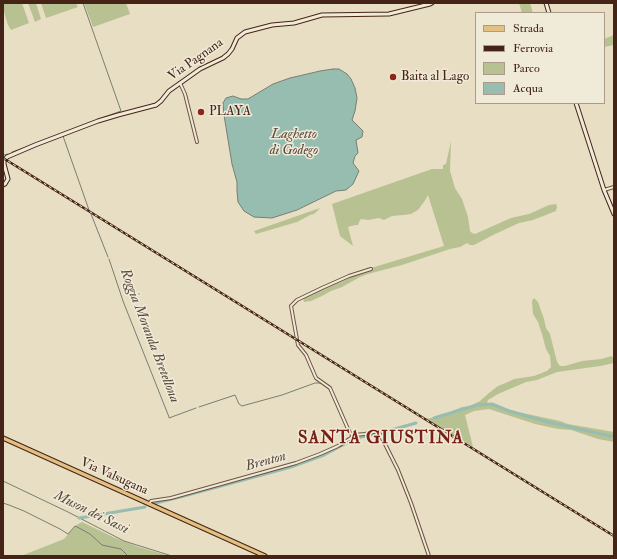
<!DOCTYPE html>
<html>
<head>
<meta charset="utf-8">
<style>
  body { margin:0 }
  #map { position:relative; width:617px; height:559px; overflow:hidden; background:#e8dec3; font-family:"IM FELL Double Pica",serif }
  canvas { display:block }
  .frame { position:absolute; inset:0; border:4px solid #452316; pointer-events:none }
  .legend { position:absolute; left:475px; top:12px; width:130px; height:92px; box-sizing:border-box; background:#f0ead8; border:1px solid #ac9a8a; margin:0; padding:5px 7px; list-style:none; font-size:12px; color:#452316 }
  .legend li { display:flex; align-items:center; gap:8px; height:20px }
  .legend b { width:20px; border:1px solid #ac9a8a }
</style>
</head>
<body>
<div id="map">
<canvas width="617" height="559"></canvas>
<div class="frame"></div>
<ul class="legend">
<li><b style="height:5px;background:#e4bf82"></b>Strada</li>
<li><b style="height:5px;background:#452316"></b>Ferrovia</li>
<li><b style="height:11px;background:#b8c192"></b>Parco</li>
<li><b style="height:11px;background:#97bcb0"></b>Acqua</li>
</ul>
</div>
<script>
const context = document.querySelector('canvas').getContext('2d');
context.lineJoin = 'round';
function fillPath(path, color) { context.fillStyle = color; context.fill(path, 'evenodd'); }
const shape = rows => new Path2D(rows.map(r => 'M' + r).join(''));
function trace(path, color, width, dash) { context.strokeStyle = color; context.lineWidth = width; context.lineCap = dash ? 'butt' : 'round'; context.setLineDash(dash || []); context.stroke(path); }
function write(font, color, halo, rows, align = 'center') {
  context.font = font + ' "IM FELL Double Pica",serif'; context.lineWidth = 3; context.setLineDash([]); context.textBaseline = 'middle'; context.strokeStyle = halo; context.fillStyle = color; for (const [text, x, y, turn = 0] of rows) {
    context.save(); context.translate(x, y); context.rotate((+turn || 0) * Math.PI / 180); context.textAlign = isNaN(turn) ? turn : align; if (halo) context.strokeText(text, 0, 0); context.fillText(text, 0, 0); context.restore();
  }
}
const green = shape([
  [3,3,22,3,29,23,11,30,8,25,3,9],
  [28,3,36,3,41,19,35,22],
  [41,3,76,3,78,7,46,18],
  [84,3,126,3,130,14,93,27],
  [519,3,530,3,533,13,522,13],
  [614,35,614,45,604,47,604,39],
  [451,141,450,171,455,188,462,199,468,217,470,231,472,233,475,234,511,218,529,214,549,205,556,204,557,207,556,211,533,220,519,223,493,235,474,245,470,245,467,243,460,247,450,249,402,265,368,274,360,277,342,287,331,291,322,296,311,301,304,302,303,297,325,287,343,281,346,276,371,271,371,268,444,246,428,195,426,199,418,210,411,214,403,215,392,216,384,220,379,218,368,220,361,219,359,222,358,225,355,225,348,227,353,246,340,236,332,204,432,169,443,169,443,165,446,164],
  [320,208,314,214,310,215,297,222,256,234,254,231],
  [534,298,538,302,544,319,546,328,550,334,557,362,560,366,565,366,582,361,601,359,612,356,614,360,614,363,600,366,557,372,537,380,526,382,498,394,488,400,487,403,518,412,560,421,568,424,614,432,614,442,598,439,571,430,558,429,535,424,489,409,474,411,465,415,473,447,426,419,443,415,462,407,470,406,480,401,489,393,498,386,508,382,514,379,534,376,547,371,551,367,550,356,546,349,542,334,538,322,533,314,532,301],
  [82,522,115,538,139,547,169,556,21,556,64,539,75,526]
]);
const water = shape([
  [333,69,339,69,347,74,351,79,355,88,357,98,355,111,352,120,363,131,362,137,356,140,358,153,355,156,353,163,359,171,353,184,346,190,336,191,297,210,272,218,254,217,244,211,238,202,237,191,237,182,232,164,224,115,223,103,226,98,233,96,241,99,248,99,273,84,290,78,320,71,333,69]
]);
const stream = shape([
  [83,3,121,111,102,118],
  [63,136,89,210],
  [12,152,32,145],
  [3,155,8,154],
  [91,214,108,257],
  [109,259,123,301,169,417,169,418,196,408],
  [328,387,335,402],
  [199,407,235,395,239,404,242,406,282,395,315,383,319,383,323,384],
  [347,429,349,434,353,437,356,438],
  [3,481,68,512,124,541,172,556],
  [3,503,9,505,24,511,60,529,68,534,75,526,79,528,90,534,102,545,121,549,128,556]
]);
const canal = shape([
  [434,418,477,405,492,404,509,411,548,422,610,436,614,436],
  [384,432,416,423],
  [156,503,184,496,291,467,324,455,356,438,377,434],
  [79,518,92,516,145,507]
]);
const street = shape([
  [180,83,185,94,197,142],
  [604,190,614,187],
  [354,435,350,433,348,429,330,388,316,378,306,355,298,345,291,306,297,300,322,288,349,276,371,269],
  [354,435,365,434,378,431,379,432,398,470,411,503,429,556],
  [149,504,151,501,171,498,296,463,320,454,338,446,351,438,354,435]
]);
const secondary = shape([
  [546,3,549,13],
  [576,103,604,190,614,214],
  [3,185,5,184,8,179,4,164,4,161,7,157,35,145,98,121,118,115,156,105,161,101,169,91,186,79,200,69,223,58,228,54,232,49,237,38,245,32,272,25,294,23,322,15,389,14,430,4,432,3]
]);
const primary = shape([
  [3,438,265,556]
]);
const rail = shape([
  [3,158,614,536]
]);
const markers = [
  [393,77,4,"#8f2418"],
  [201,112,4,"#8f2418"]
];
const streetNames = [
  ["Via Pagnana",196,60,-35],
  ["Via Valsugana",114,477,24]
];
const poiNames = [
  ["Baita al Lago",401,77],
  ["PLAYA",209,112]
];
const waterNames = [
  ["Laghetto",294,135],
  ["di Godego",294,151],
  ["Roggia Moranda Bretellona",149,336,69],
  ["Brenton",266,462,-15],
  ["Muson dei Sassi",91,513,26]
];
const districtNames = [
  ["SANTA GIUSTINA",381,439]
];
fillPath(green, '#b8c192');
fillPath(water, '#97bcb0');
trace(water, '#767f72', 1);
trace(stream, '#767f72', 1);
trace(canal, '#97bcb0', 3);
trace(street, '#6e5241', 4);
trace(secondary, '#452316', 5);
trace(primary, '#452316', 5.5);
trace(street, '#f0ead8', 2);
trace(secondary, '#f0ead8', 3);
trace(primary, '#e4bf82', 3.5);
trace(rail, '#452316', 2.5);
trace(rail, '#f0ead8', 1, [3]);
for (const [x, y, r, color] of markers) { const dot = new Path2D(); dot.arc(x, y, r, 0, 2 * Math.PI); context.fillStyle = color; context.fill(dot); trace(dot, '#f0ead8', 1.5); }
write('13px', '#452316', '#f0ead8', streetNames);
write('13px', '#452316', '#f0ead8', poiNames, 'left');
write('italic 14px', '#5a493c', '#f0ead8', waterNames);
context.letterSpacing = '1px';
write('bold 17px', '#7a1f14', '#f0ead8', districtNames);
context.letterSpacing = '0px';
</script>
</body>
</html>
